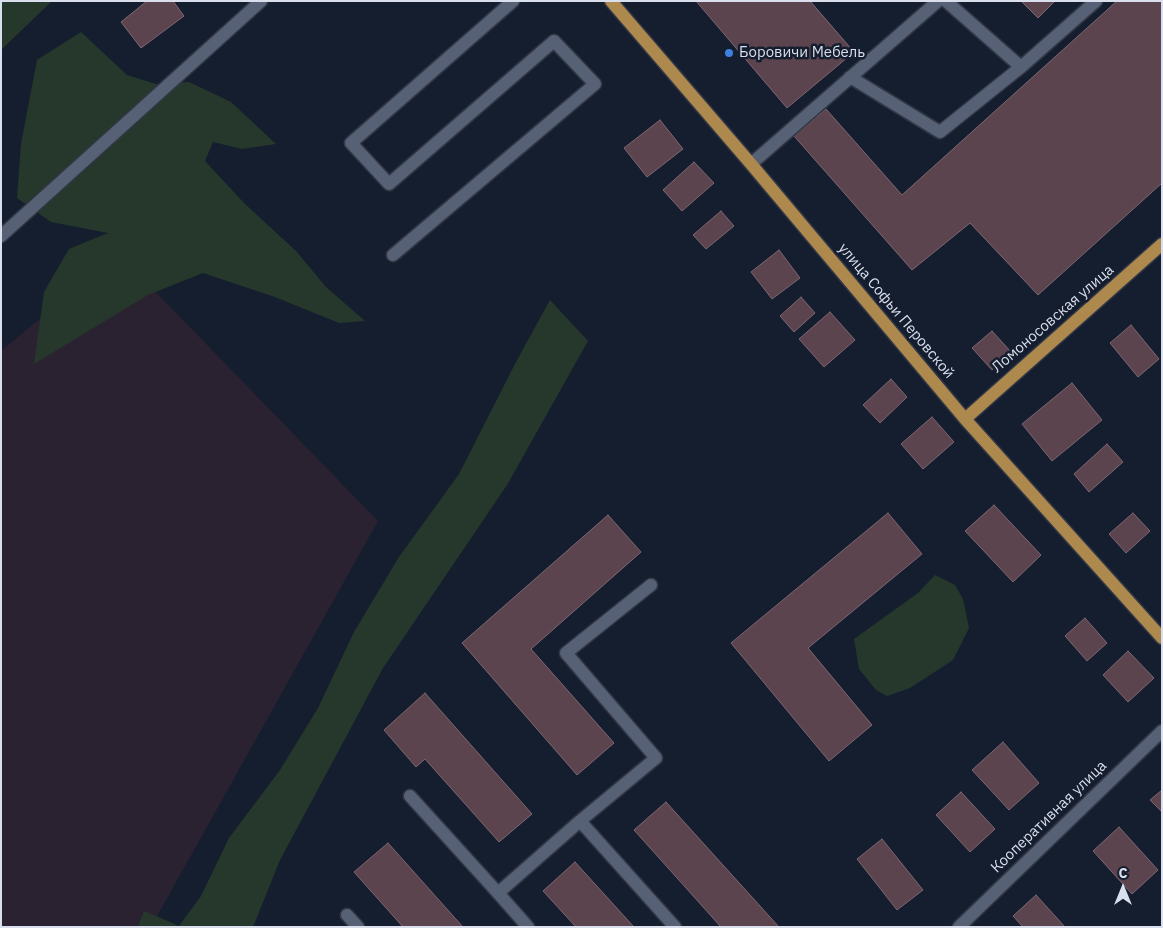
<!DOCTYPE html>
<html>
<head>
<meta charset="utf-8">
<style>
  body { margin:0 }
  #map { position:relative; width:1163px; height:928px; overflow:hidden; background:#151e2f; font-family:"IBM Plex Sans",sans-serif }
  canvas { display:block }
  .frame { position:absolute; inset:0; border:2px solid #d9dfec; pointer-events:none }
  .north { position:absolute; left:1098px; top:863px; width:50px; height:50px; -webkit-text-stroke:4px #151e2f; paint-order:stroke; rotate:0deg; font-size:14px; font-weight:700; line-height:20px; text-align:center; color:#d9dfec }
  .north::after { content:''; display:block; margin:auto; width:18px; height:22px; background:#d9dfec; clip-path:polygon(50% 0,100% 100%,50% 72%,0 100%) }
</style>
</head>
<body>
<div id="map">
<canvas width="1163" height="928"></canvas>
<div class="frame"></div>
<div class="north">С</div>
</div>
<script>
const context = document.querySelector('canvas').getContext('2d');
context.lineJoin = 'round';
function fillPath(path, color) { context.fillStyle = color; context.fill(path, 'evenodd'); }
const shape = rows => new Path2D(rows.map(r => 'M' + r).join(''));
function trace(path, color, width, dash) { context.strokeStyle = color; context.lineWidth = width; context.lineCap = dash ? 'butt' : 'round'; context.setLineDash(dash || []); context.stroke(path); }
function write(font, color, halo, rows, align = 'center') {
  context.font = font + ' "IBM Plex Sans",sans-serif'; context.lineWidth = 5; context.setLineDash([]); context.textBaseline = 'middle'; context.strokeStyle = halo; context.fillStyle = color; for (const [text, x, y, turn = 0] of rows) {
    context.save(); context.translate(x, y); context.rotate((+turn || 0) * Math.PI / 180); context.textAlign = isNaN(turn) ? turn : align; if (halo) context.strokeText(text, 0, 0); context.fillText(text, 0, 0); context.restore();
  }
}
const education = shape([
  [118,253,378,521,151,927,1,927,1,351]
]);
const green = shape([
  [1,1,52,1,1,50],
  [81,32,127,75,156,84,189,82,231,102,276,144,242,149,213,142,205,161,244,203,296,251,326,287,365,321,339,323,275,297,203,273,148,295,34,364,44,292,69,249,108,233,51,222,17,198,21,144,37,60],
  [550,300,588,341,507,485,383,668,280,860,253,927,138,927,144,911,179,926,201,896,229,838,280,770,318,708,354,632,399,557,459,474,516,362],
  [935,575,955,585,963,599,969,628,953,660,910,688,887,696,876,690,859,669,854,639,918,593]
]);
const building = shape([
  [147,1,173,1,184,16,141,48,121,22,147,1],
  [696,1,810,1,854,52,787,108,696,1],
  [1021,1,1055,1,1038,18,1021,1],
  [1117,1,1162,1,1162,183,1038,295,970,223,912,270,794,136,826,109,902,195,1117,1],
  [660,120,683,149,647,177,624,148,660,120],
  [694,162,714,183,682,211,663,190,694,162],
  [721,211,734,226,706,249,693,235,721,211],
  [779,250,800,278,772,299,751,272,779,250],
  [801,297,815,313,794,332,780,316,801,297],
  [830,312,855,340,824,367,799,339,830,312],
  [1131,325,1159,359,1138,377,1110,343,1131,325],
  [992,331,1012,353,992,370,972,348,992,331],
  [891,379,907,397,880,423,863,405,891,379],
  [1072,383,1102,420,1052,461,1022,424,1072,383],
  [932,417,954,442,923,469,901,444,932,417],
  [1107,444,1123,462,1089,492,1074,474,1107,444],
  [994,505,1041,555,1013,582,965,531,994,505],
  [888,513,922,554,808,648,872,725,829,761,731,643,888,513],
  [1133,513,1150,531,1126,553,1109,534,1133,513],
  [608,515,641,552,531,649,614,743,577,775,462,643,608,515],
  [1085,618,1107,643,1087,661,1065,636,1085,618],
  [1128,651,1154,678,1128,702,1103,675,1128,651],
  [425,693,532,814,499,842,425,759,416,767,384,730,425,693],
  [1003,742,1039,783,1009,810,972,770,1003,742],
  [1162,790,1162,812,1150,800,1162,790],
  [961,792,995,829,970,852,936,815,961,792],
  [666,802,779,927,721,927,634,830,666,802],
  [1119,827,1158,870,1132,894,1093,851,1119,827],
  [882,839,923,890,897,910,857,859,882,839],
  [388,843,463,927,403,927,354,872,388,843],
  [575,862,634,927,576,927,543,891,575,862],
  [1036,895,1065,927,1023,927,1013,916,1036,895]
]);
const minor = shape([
  [946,1,1021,67,1096,1],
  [850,77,940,132,1021,67],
  [751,164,938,1],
  [1,236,261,1],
  [393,255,595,84,554,41,389,184,351,143,513,1],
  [410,796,498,893],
  [580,821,675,927],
  [347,915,358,927],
  [528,927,498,893,580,821,656,758,566,653,651,585],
  [959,927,1162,731]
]);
const major = shape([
  [611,1,751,164,965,419,1162,638],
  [965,419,1162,244]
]);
const markers = [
  [729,53,5,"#3f7fe0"]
];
const poiNames = [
  ["Боровичи Мебель",739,53]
];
const streetNames = [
  ["улица Софьи Перовской",896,311,50],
  ["Ломоносовская улица",1053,319,-41],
  ["Кооперативная улица",1049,817,-44]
];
fillPath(education, '#2a2131');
fillPath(green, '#26382b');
fillPath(building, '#5c444f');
trace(building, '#7f6671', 1);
trace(minor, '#323746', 15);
trace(major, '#323746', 15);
trace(minor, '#566175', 12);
trace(major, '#ad894e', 12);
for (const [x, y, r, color] of markers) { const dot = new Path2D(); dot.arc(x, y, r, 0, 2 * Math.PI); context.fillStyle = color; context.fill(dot); trace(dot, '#151e2f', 2); }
write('15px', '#d9dfec', '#151e2f', poiNames, 'left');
write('15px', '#d9dfec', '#151e2f', streetNames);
</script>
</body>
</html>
